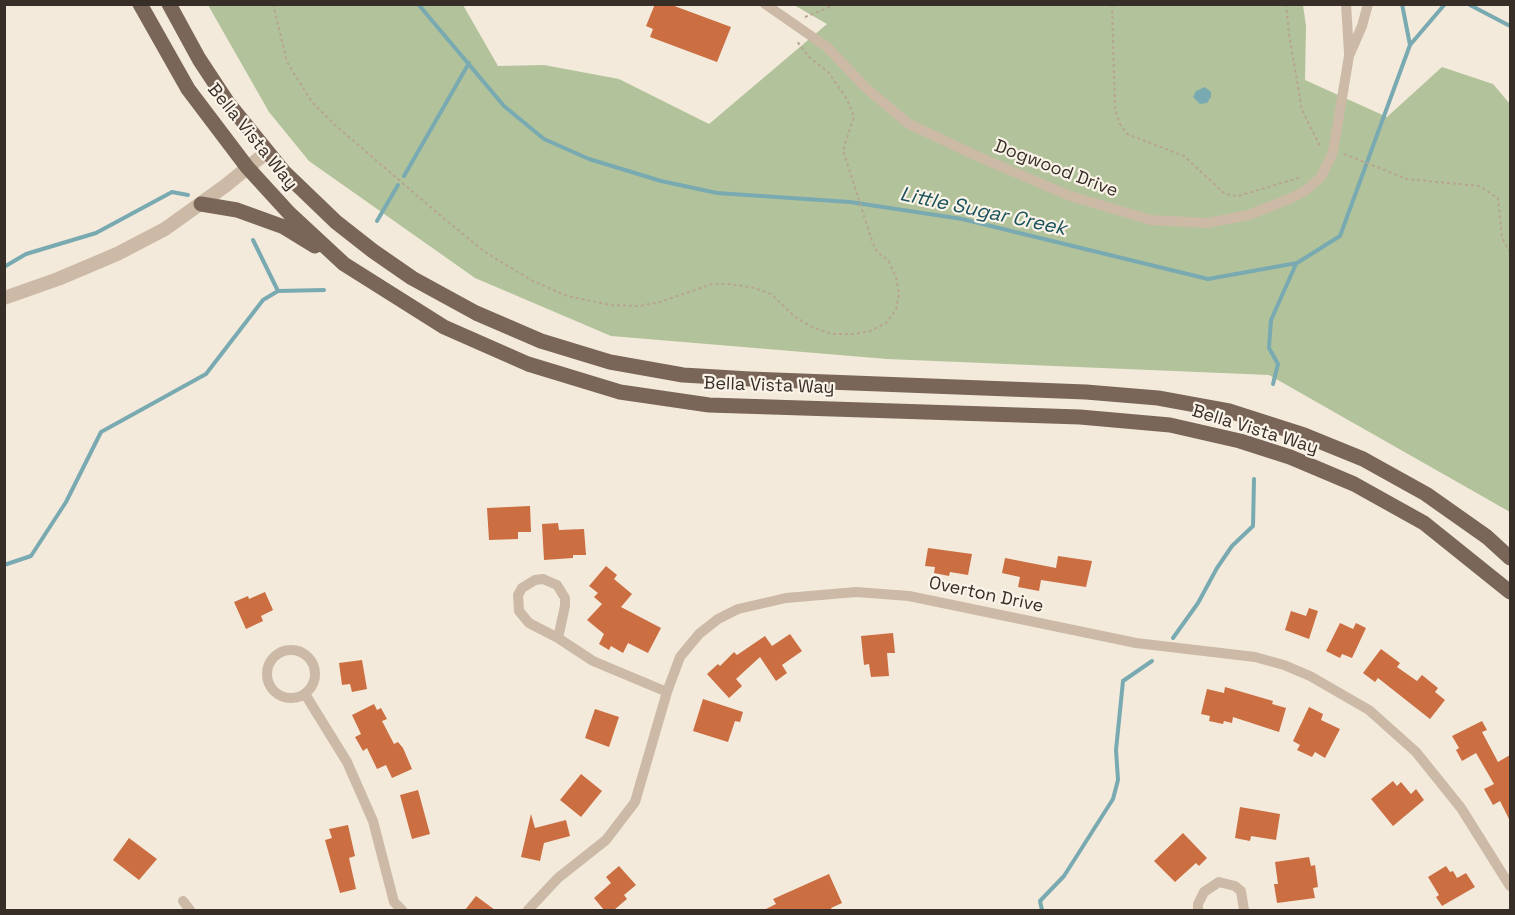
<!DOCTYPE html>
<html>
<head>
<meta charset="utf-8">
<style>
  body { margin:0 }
  #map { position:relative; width:1515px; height:915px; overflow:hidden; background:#f3eadb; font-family:"Space Grotesk",sans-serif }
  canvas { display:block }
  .frame { position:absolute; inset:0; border:6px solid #382e28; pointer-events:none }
</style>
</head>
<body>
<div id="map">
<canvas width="1515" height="915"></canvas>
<div class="frame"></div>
</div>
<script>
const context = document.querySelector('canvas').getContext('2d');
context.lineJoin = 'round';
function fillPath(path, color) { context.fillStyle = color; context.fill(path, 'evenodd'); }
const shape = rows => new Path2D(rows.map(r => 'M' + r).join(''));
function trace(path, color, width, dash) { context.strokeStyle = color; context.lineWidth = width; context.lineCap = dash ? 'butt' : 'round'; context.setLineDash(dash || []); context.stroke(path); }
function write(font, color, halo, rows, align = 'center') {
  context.font = font + ' "Space Grotesk",sans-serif'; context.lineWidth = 4.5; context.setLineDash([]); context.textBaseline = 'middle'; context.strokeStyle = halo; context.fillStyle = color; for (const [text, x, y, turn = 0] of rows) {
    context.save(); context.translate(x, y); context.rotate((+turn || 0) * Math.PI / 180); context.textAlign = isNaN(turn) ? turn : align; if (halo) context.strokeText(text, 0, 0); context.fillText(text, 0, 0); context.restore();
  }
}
const green = shape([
  [208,5,463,5,498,66,544,65,619,79,709,124,827,24,794,5,1303,5,1306,26,1305,80,1387,117,1442,67,1493,84,1510,104,1510,512,1269,375,887,359,611,336,475,278,309,161,269,112]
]);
const water = shape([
  [1205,87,1211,92,1211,97,1207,103,1200,104,1193,97,1196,91]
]);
const stream = shape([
  [418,4,504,106,544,139,589,159,661,181,717,193,850,202,962,219,1208,279,1297,263,1340,236,1410,45,1445,4],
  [1402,4,1410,45],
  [1468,4,1510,26],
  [404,176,469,63],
  [377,221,398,185],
  [253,240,278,291],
  [4,267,26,254,96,233,172,192,188,195],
  [1273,384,1278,364,1269,348,1271,320,1296,264],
  [4,565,31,556,66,502,101,432,206,374,263,300,278,291,324,290],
  [1173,638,1198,603,1217,568,1232,546,1253,526,1254,479],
  [1042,910,1040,901,1064,876,1113,799,1118,780,1116,750,1123,681,1152,661]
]);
const building = shape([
  [655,4,669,4,731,27,717,62,650,37,653,29,646,26],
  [530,506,531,532,518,532,518,539,489,540,487,508],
  [558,523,559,530,584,529,586,555,573,555,573,558,544,560,542,524],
  [928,548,972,554,968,575,950,572,949,576,934,573,935,567,925,566],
  [1058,556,1092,561,1086,587,1041,580,1039,591,1018,587,1020,577,1002,573,1005,558,1056,568],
  [606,566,617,575,614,579,632,594,621,607,661,628,648,653,628,643,623,653,611,646,609,650,599,644,604,634,587,620,602,604,594,597,598,593,589,586],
  [265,592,273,610,261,616,263,621,246,629,234,602,248,596,249,599],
  [1309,608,1318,611,1309,639,1285,630,1291,611,1306,616],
  [1340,623,1353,629,1356,623,1366,628,1352,658,1342,654,1340,658,1326,651],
  [893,633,895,653,887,653,889,676,871,677,869,664,864,665,861,636],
  [790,634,802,651,782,665,787,673,776,681,760,657,736,679,742,686,729,698,707,674,718,664,720,666,734,652,737,655,765,636,772,646],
  [1381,649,1400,663,1397,667,1417,681,1422,675,1438,688,1435,692,1445,700,1430,719,1378,678,1375,682,1363,673],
  [362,660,367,689,352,692,350,684,342,685,339,663],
  [1225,687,1273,701,1272,704,1286,708,1279,732,1233,717,1232,723,1224,721,1223,724,1209,721,1210,716,1201,714,1207,689,1224,693],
  [703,699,743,712,740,722,735,721,728,742,693,731],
  [374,704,377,710,381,708,387,719,382,721,394,744,398,742,403,748,412,769,392,778,386,765,377,769,367,748,363,751,355,737,361,734,352,715],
  [1309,707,1323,714,1321,720,1340,729,1325,758,1315,752,1312,757,1297,750,1300,745,1293,741],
  [595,709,619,717,609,747,585,738],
  [1482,721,1487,730,1482,732,1498,762,1510,755,1510,821,1500,801,1493,805,1484,789,1494,784,1476,753,1462,761,1456,750,1459,748,1452,736],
  [581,774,602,791,581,817,560,800],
  [1393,781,1397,786,1401,782,1411,794,1416,789,1424,800,1393,826,1371,799],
  [418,790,430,834,412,839,400,795],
  [1240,807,1280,814,1276,840,1251,836,1250,841,1235,838],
  [531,814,535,828,566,820,570,836,544,843,540,861,521,857],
  [348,825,355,856,349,858,356,889,340,893,325,840,332,838,329,829],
  [1183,833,1207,858,1199,866,1196,863,1175,882,1154,861],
  [129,838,157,859,139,880,113,860],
  [1309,857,1311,866,1315,865,1318,887,1313,888,1315,898,1277,903,1274,884,1278,884,1275,862],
  [619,866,636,885,624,895,627,899,614,910,604,910,594,898,611,883,606,877],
  [1446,866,1450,872,1453,871,1457,878,1466,873,1475,887,1442,906,1436,897,1439,895,1428,877],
  [829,874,842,903,831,908,832,910,764,910,776,904,773,899],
  [476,896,495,910,465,910]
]);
const path = shape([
  [273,4,287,62,312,102,334,124,442,217,485,252,531,280,567,296,610,305,639,306,660,302,712,284,729,284,755,288,771,294,795,317,812,327,832,334,854,334,870,331,886,323,896,310,899,294,896,277,888,260,877,252,872,241,843,150,854,117,847,99,828,72,809,57,796,40],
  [1112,4,1115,109,1120,124,1127,134,1184,156,1225,194,1238,196,1302,177],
  [1286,4,1289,34,1302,110,1321,148],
  [805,17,837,4],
  [1344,154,1407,179,1479,186,1498,198,1502,238,1510,252]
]);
const minor = shape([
  [765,4,827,47,866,88,909,124,979,157,1070,196,1151,220,1207,223,1249,215,1291,198,1305,191,1321,177,1333,152,1349,56,1362,26,1368,4],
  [1346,4,1349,53],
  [543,579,557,585,565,598,565,606,558,638,529,623,519,611,518,595,522,588,535,580,543,579],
  [558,638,593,661,667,692],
  '267 674a24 24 0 1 1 48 0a24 24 0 1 1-48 0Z',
  [305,694,347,762,373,821,394,902,402,910],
  [183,901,190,910],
  [528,910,558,878,606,840,635,802,667,692,680,657,699,634,718,619,738,609,786,598,856,592,909,596,1136,643,1255,657,1284,665,1310,676,1369,710,1416,752,1461,808,1510,886],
  [1198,910,1198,904,1204,892,1219,882,1235,886,1241,891,1244,910]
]);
const tertiary = shape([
  [4,298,58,279,117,254,165,229,225,186,267,152]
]);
const primary = shape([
  [140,4,188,89,247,167,289,213,344,264,444,327,528,364,620,392,709,405,1080,417,1170,425,1240,441,1290,457,1354,484,1424,523,1510,592],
  [169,4,199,59,228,103,284,172,336,222,373,251,412,278,476,313,541,341,610,362,683,375,750,379,1086,392,1158,398,1229,411,1304,435,1363,459,1426,494,1487,537,1510,558],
  [201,204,237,210,284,227,315,246]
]);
const streetNames = [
  ["Bella Vista Way",252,137,51],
  ["Dogwood Drive",1056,169,21],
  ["Bella Vista Way",769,386,2],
  ["Bella Vista Way",1255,430,17],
  ["Overton Drive",986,595,12]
];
const waterNames = [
  ["Little Sugar Creek",983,212,12]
];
fillPath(green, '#b2c39b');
fillPath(water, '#79aab1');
trace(stream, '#79aab1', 4);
fillPath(building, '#cb6e42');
trace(path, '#b7a491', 2, [3, 3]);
trace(minor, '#ccbaa7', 10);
trace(tertiary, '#ccbaa7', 14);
trace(primary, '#7a6658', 15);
write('18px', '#382e28', '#faf3e8', streetNames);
write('italic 20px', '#1b525b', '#faf3e8', waterNames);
</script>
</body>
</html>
